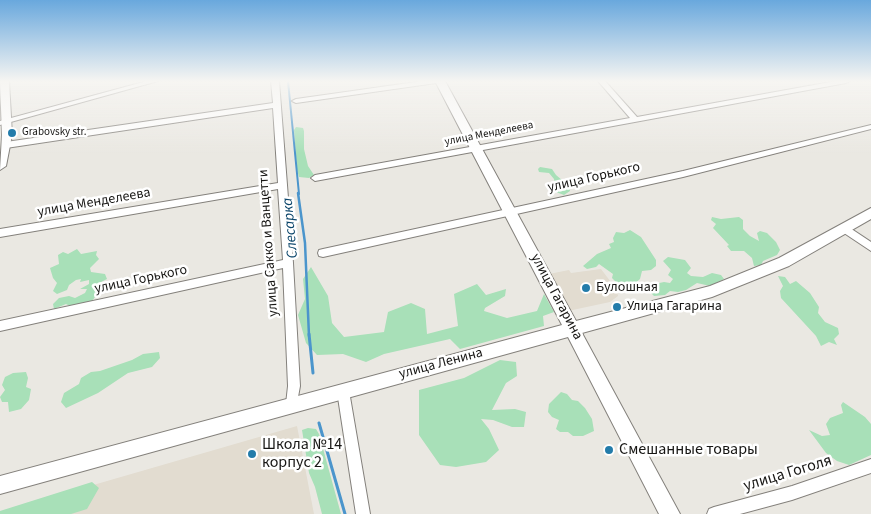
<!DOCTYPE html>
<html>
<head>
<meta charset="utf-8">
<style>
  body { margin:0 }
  canvas { display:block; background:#eae8e2 }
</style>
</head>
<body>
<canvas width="871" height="514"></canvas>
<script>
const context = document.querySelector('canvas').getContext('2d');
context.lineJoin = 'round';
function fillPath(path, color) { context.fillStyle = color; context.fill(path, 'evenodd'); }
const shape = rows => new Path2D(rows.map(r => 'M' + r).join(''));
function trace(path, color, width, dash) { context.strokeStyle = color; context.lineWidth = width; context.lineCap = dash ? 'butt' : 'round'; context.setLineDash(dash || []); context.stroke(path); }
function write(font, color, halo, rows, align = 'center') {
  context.font = font + ' "Source Sans 3",sans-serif'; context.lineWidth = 5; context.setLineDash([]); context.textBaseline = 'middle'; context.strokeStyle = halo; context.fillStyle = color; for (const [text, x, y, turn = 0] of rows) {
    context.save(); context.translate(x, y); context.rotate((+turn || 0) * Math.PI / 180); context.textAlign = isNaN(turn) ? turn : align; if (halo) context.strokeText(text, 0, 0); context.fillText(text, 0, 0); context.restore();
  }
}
const built = shape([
  [601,269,617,290,618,296,610,302,568,311,549,274,569,270,571,273],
  [297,426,314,514,0,514,0,512]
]);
const green = shape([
  [296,127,303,128,304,131,304,149,308,166,314,175,309,178,299,177,297,169,294,130],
  [540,167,552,169,556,175,569,186,570,191,564,195,556,192,552,187,555,183,554,179,549,173,539,172,538,169],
  [712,217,721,219,739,217,743,220,743,229,750,236,759,241,757,233,760,231,767,233,776,242,780,250,777,255,763,261,761,265,754,266,752,258,744,251,731,251,727,246,729,245,713,228,716,224,711,220],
  [630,230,641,237,656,260,656,266,651,270,642,271,640,279,631,287,623,289,612,278,613,274,599,264,596,267,587,269,583,266,597,254,611,248,609,244,614,242,613,238,616,232,624,233],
  [77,249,81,254,97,251,96,255,99,259,90,268,91,272,105,274,107,279,99,283,95,288,101,289,92,301,70,306,66,304,54,309,53,304,59,298,69,296,75,298,85,293,87,289,80,289,89,284,89,280,80,282,81,279,76,280,69,285,67,290,57,294,53,291,57,283,53,278,50,268,59,264,58,255,63,252,68,254],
  [668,257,685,260,691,268,687,273,691,276,703,277,712,273,721,275,724,279,710,286,697,283,686,290,678,292,670,291,665,295,654,296,650,292,650,285,664,282,670,283,673,279,668,275,671,270,663,261],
  [311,267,328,296,332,323,344,337,384,332,388,312,411,303,425,309,427,334,458,326,454,294,477,284,486,295,506,289,505,296,485,308,484,311,507,318,537,311,544,294,554,312,543,316,544,326,460,349,450,339,384,354,366,362,343,354,317,355,306,343,298,315,305,299,303,279],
  [778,276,785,277,790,284,796,281,810,293,819,307,818,313,825,322,838,328,839,334,834,339,837,345,829,342,821,346,816,336,781,298,780,291,783,286],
  [159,352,160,358,152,367,128,373,98,393,66,408,61,402,64,393,79,384,81,378,91,372,100,371,132,360,143,354],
  [500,360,516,362,517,376,506,383,492,410,515,409,526,412,524,427,512,427,493,420,481,419,489,429,499,450,486,462,456,467,440,465,419,435,419,390,464,378],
  [26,372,28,378,26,387,31,389,29,400,21,409,9,412,8,402,2,402,0,397,5,390,2,385,5,377,13,373],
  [561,392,567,394,572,400,578,401,585,408,592,419,594,431,583,436,573,436,568,432,560,432,556,429,559,420,552,417,548,412,549,404],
  [843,402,865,417,871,424,871,455,849,465,837,461,826,453,809,430,822,436,830,435,826,424,830,418,843,413,841,405],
  [308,428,316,429,319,434,341,514,322,514,315,487,309,473,302,430],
  [92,482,99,488,87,509,71,514,0,514,0,511]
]);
const streamFar2 = shape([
  [288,81,299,194]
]);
const streamFar1 = shape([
  [298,193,305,243,309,336]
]);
const stream = shape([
  [309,334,313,373],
  [319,423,345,514]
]);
const minor = shape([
  [147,81,158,81,0,125,0,121,147,81],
  [271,81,279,81,293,263,300,386,296,408,292,410,288,408,286,404,288,386,283,268,0,331,0,321,283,260,278,189,0,237,0,229,278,183,273,108,6,148,2,145,6,142,273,103,271,81],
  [423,81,440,81,436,83,296,103,292,101,296,99,423,81],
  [598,81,605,81,637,117,836,81,850,81,846,83,315,181,311,178,315,175,630,118,598,81],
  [871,125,871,129,683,177,323,257,319,256,318,253,319,250,323,249,683,171,871,125],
  [844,224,871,242,871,251,841,231,839,228,841,225,844,224],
  [343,385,347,387,349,391,370,514,356,514,337,391,339,387,343,385],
  [871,459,871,473,792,500,740,514,707,514,709,509,714,507,792,486,871,459]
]);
const secondary = shape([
  [0,81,9,81,12,135,6,166,0,170,2,135,0,81],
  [435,81,445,81,576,321,710,286,779,258,871,208,871,219,789,266,712,297,582,333,680,514,659,514,568,337,0,494,0,476,562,325,435,81]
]);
const markers = [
  [12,133,5,"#237caa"],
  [586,288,5,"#237caa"],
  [617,307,5,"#237caa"],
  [609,450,5,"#237caa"],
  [252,454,5,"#237caa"]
];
const farPoinames = [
  ["Grabovsky str.",22,133]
];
const farStreetnames = [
  ["улица Менделеева",489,134,-11]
];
const streetNames = [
  ["улица Горького",594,178,-13],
  ["улица Менделеева",94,203,-10],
  ["улица Сакко и Ванцетти",269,243,-94],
  ["улица Горького",141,280,-12],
  ["улица Гагарина",556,297,62],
  ["улица Ленина",441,364,-15]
];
const poiNames = [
  ["Булошная",596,288],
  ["Улица Гагарина",627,307]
];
const waterNames = [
  ["Слесарка",291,228,-95]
];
const nearPoinames = [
  ["Школа №14",262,445],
  ["корпус 2",262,463],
  ["Смешанные товары",619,450]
];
const nearStreetnames = [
  ["улица Гоголя",788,474,-17]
];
fillPath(built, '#e2dcd0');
fillPath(green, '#a8e0b8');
trace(streamFar2, '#4b95cc', 2);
trace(streamFar1, '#4b95cc', 2.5);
trace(stream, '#4b95cc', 3);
trace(minor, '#84817c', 2);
trace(secondary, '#84817c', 2);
fillPath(minor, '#fff');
fillPath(secondary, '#fff');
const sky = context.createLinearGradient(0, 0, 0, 153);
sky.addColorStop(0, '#69a8dd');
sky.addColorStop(0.53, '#f6f5f2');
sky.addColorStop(1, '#f6f5f200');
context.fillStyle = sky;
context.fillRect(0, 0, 871, 153);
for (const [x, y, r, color] of markers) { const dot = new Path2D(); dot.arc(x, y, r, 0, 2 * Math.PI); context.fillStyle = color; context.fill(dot); trace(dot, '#fff', 2); }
write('11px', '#171614', '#fff', farPoinames, 'left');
write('11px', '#171614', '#fff', farStreetnames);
write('14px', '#171614', '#fff', streetNames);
write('14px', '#171614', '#fff', poiNames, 'left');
write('italic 15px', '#0b456a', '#fff', waterNames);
write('16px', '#171614', '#fff', nearPoinames, 'left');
write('16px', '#171614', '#fff', nearStreetnames);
</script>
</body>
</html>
